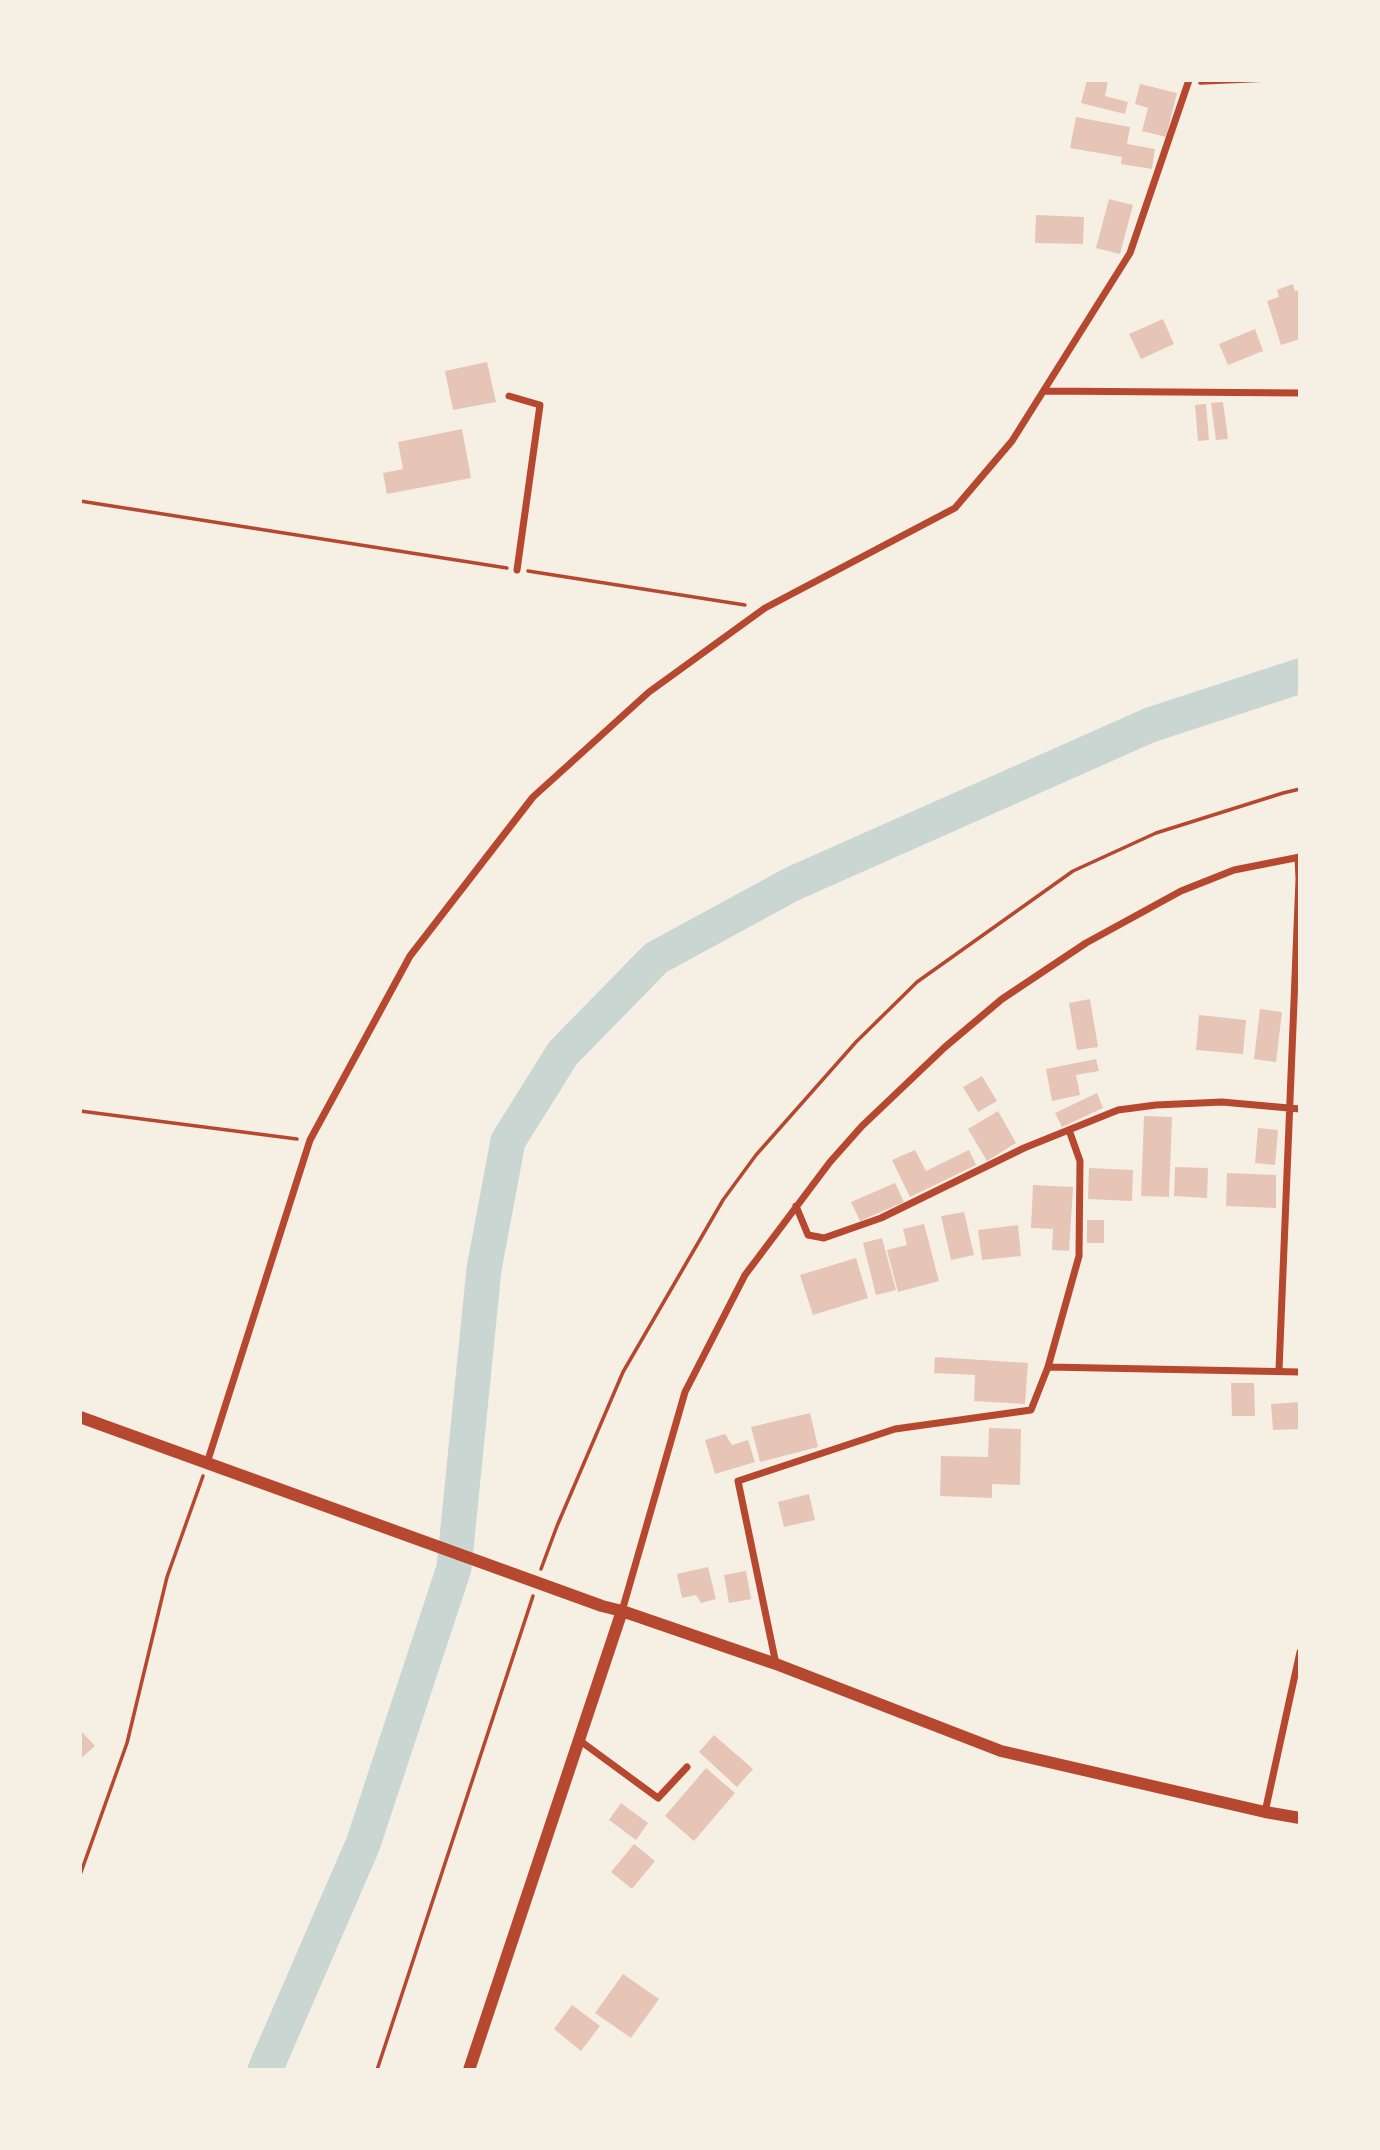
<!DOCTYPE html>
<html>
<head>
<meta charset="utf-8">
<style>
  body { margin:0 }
  #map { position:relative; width:1380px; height:2150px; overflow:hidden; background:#f6efe4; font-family:Mulish,sans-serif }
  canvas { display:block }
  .frame { position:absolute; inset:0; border:82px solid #f6efe4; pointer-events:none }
</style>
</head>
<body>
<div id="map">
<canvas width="1380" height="2150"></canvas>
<div class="frame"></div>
</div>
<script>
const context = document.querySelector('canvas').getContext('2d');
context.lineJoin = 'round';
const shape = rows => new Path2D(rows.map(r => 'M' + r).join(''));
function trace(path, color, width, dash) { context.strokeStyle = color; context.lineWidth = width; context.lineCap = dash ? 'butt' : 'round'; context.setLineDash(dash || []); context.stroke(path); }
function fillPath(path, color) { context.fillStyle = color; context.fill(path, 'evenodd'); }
const river = shape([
  [265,2070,363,1844,454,1568,484,1269,508,1141,563,1053,656,958,792,884,1150,725,1300,676]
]);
const building = shape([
  [1087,80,1108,80,1105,96,1128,102,1125,114,1081,103],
  [1140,84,1177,93,1166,137,1142,131,1148,108,1135,104],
  [1076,117,1130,127,1127,144,1155,149,1152,169,1121,164,1122,157,1070,148],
  [1109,199,1133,205,1120,254,1096,248],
  [1036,215,1084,217,1083,244,1035,243],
  [1293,284,1295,291,1300,290,1300,339,1281,345,1267,301,1279,297,1277,290],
  [1163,319,1174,344,1141,359,1129,334],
  [1255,329,1263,351,1228,365,1219,344],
  [487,362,496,402,453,410,445,371],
  [1223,402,1228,439,1216,440,1211,403],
  [1206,404,1209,440,1198,441,1195,405],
  [462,429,471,478,387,494,383,473,403,469,398,442],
  [1090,999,1098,1047,1077,1050,1069,1003],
  [1260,1009,1282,1012,1276,1062,1254,1059],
  [1199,1015,1246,1020,1243,1054,1196,1050],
  [1096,1059,1099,1071,1076,1075,1080,1095,1052,1101,1046,1069],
  [982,1076,997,1101,978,1112,963,1087],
  [1097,1093,1103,1108,1062,1127,1055,1113],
  [998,1111,1016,1143,987,1161,968,1129],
  [1144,1116,1172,1117,1169,1197,1141,1196],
  [1258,1128,1278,1130,1275,1165,1255,1163],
  [915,1150,926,1171,969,1150,976,1165,910,1197,892,1160],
  [1175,1167,1208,1168,1207,1198,1174,1196],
  [1089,1168,1133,1170,1132,1201,1088,1199],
  [1227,1173,1276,1175,1276,1208,1226,1206],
  [895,1183,904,1202,860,1221,851,1202],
  [1033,1185,1073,1187,1069,1251,1052,1250,1053,1229,1031,1228],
  [964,1212,974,1255,951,1260,941,1216],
  [1087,1220,1104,1220,1104,1243,1087,1243],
  [924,1224,939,1281,898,1292,887,1250,907,1245,903,1229],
  [1018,1225,1021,1256,982,1260,978,1230],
  [882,1238,896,1290,876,1295,863,1243],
  [856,1258,868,1298,813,1315,800,1275],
  [935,1357,1028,1363,1025,1404,974,1401,975,1375,934,1373],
  [1231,1383,1254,1383,1255,1416,1232,1416],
  [1300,1402,1300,1429,1273,1430,1271,1404],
  [810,1413,818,1447,760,1462,751,1427],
  [989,1428,1021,1429,1020,1485,992,1484,992,1498,940,1496,941,1456,988,1457],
  [725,1434,732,1445,748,1440,755,1462,715,1474,705,1440],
  [809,1494,815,1520,784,1527,778,1502],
  [708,1567,716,1599,701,1603,696,1595,682,1598,677,1574],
  [746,1571,751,1599,729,1603,724,1575],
  [80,1730,95,1746,80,1759],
  [714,1735,753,1769,737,1787,699,1752],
  [706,1768,735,1793,694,1841,665,1816],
  [621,1803,648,1823,636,1840,609,1820],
  [634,1844,655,1861,632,1889,611,1872],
  [623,1974,659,1999,631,2038,595,2013],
  [572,2005,600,2026,581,2051,554,2029]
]);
const path = shape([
  [1200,83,1268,80],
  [80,501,507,568],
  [528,571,745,605],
  [80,1111,297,1139],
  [541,1569,557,1526,623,1372,723,1200,756,1155,856,1042,917,982,1073,871,1156,833,1283,793,1300,789],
  [80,1875,127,1743,167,1577,203,1476],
  [377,2070,533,1596]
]);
const minor = shape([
  [1044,391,1300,393],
  [509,396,540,405,517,570],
  [796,1206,808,1235,824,1238,881,1218,1024,1148,1118,1110,1156,1105,1222,1102,1300,1109],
  [1048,1367,1079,1256,1080,1161,1069,1130],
  [1279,1370,1299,879,1298,858],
  [207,1463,310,1140,410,956,533,797,649,692,765,608,955,508,1012,441,1130,253,1189,80],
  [622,1611,685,1392,745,1275,830,1162,862,1126,945,1047,1002,999,1086,943,1181,891,1234,870,1300,857],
  [776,1664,738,1481,895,1429,1031,1410,1048,1367,1300,1372],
  [579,1740,658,1798,687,1767],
  [1265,1812,1300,1652]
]);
const tertiary = shape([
  [80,1417,602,1606,622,1611,776,1664,1001,1751,1265,1812,1300,1818],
  [469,2070,622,1611]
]);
trace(river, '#c9d6d2', 35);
fillPath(building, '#e6c5b7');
trace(path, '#b5482f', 3.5);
trace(minor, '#b5482f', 7);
trace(tertiary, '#b5482f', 12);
</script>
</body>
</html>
